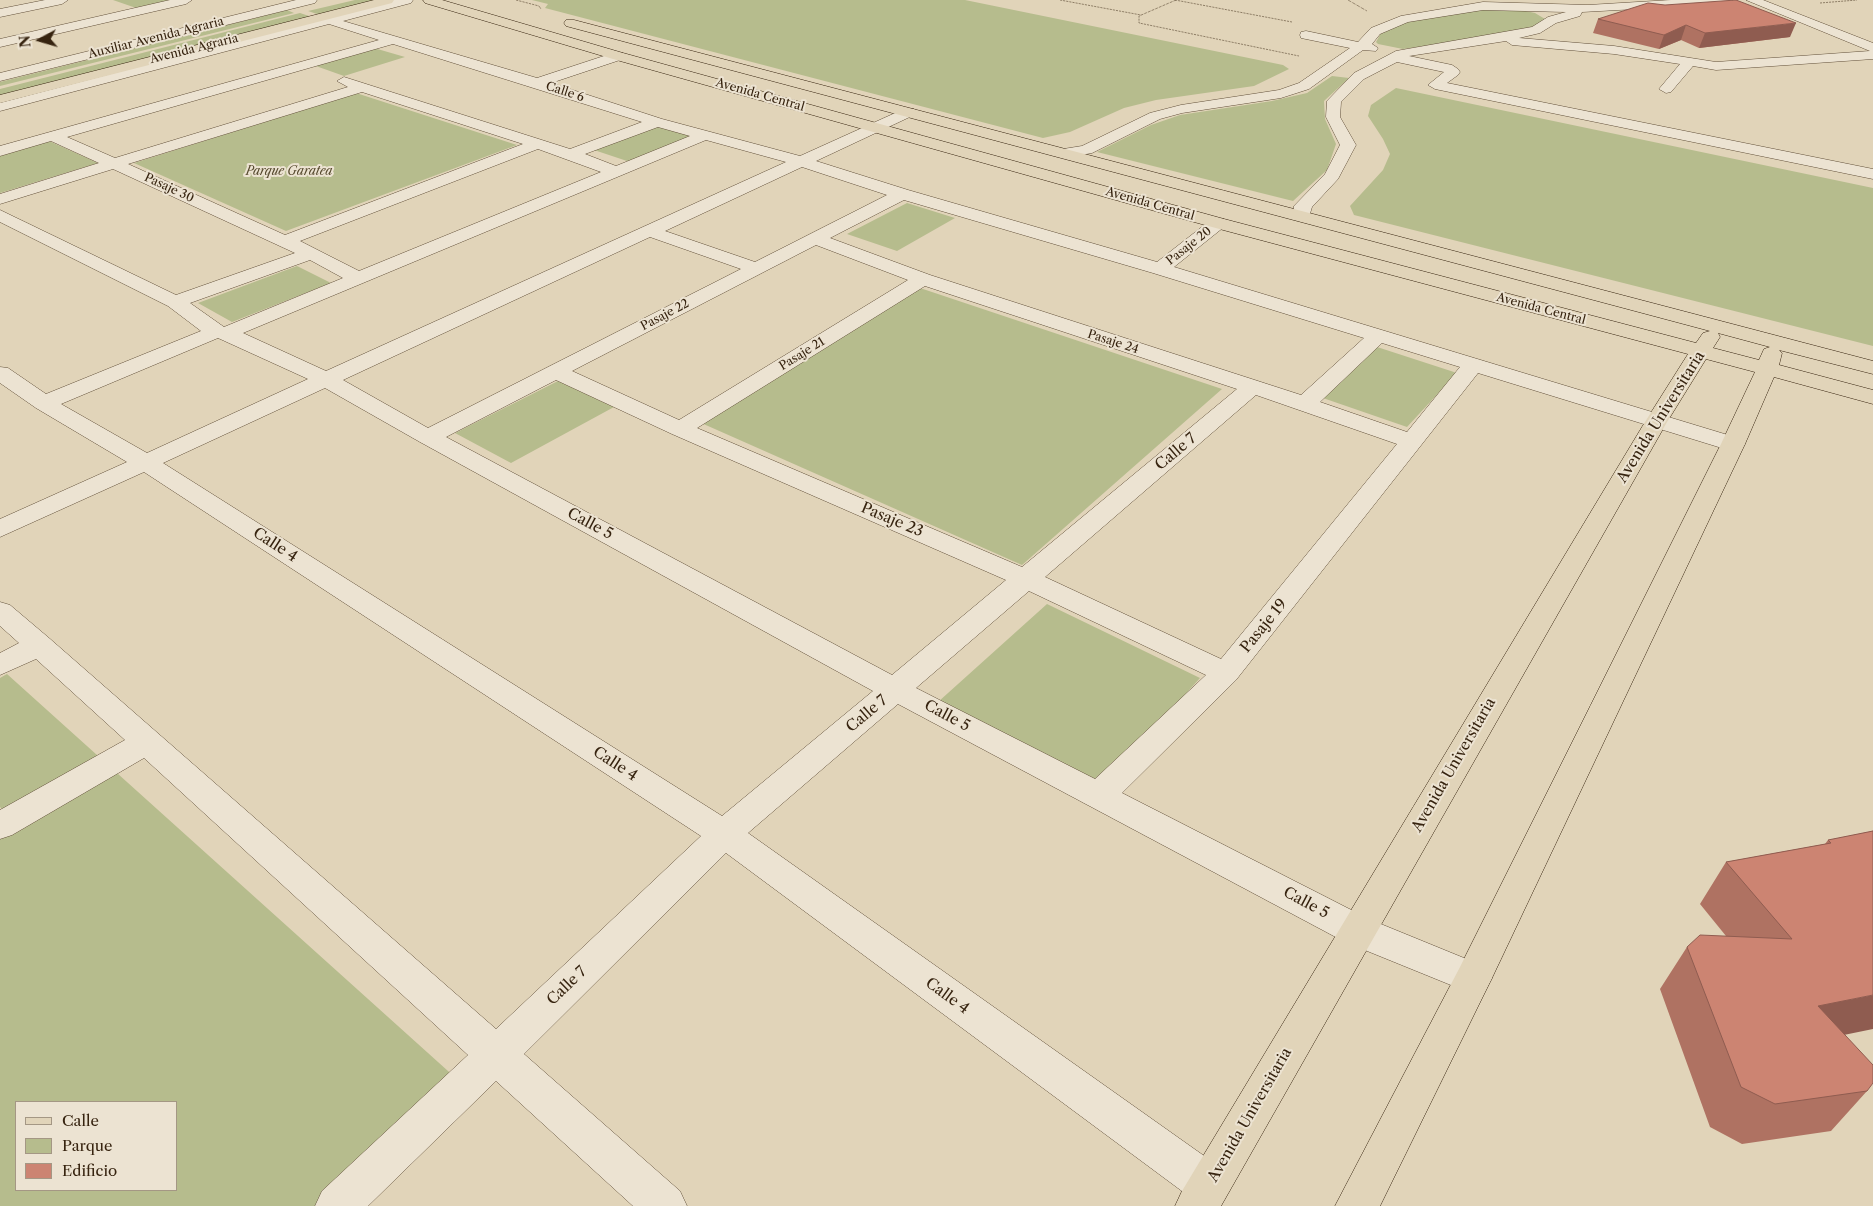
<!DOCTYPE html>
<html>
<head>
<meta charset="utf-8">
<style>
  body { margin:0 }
  #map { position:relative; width:1873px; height:1206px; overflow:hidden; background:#e1d4b9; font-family:"Libre Caslon Text",serif }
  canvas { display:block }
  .legend { position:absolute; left:15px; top:1101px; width:162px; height:90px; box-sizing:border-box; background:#ece3d2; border:1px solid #a49784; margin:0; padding:6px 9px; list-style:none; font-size:15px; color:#372410 }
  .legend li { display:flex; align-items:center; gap:10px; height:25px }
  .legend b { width:25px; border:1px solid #a49784 }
  .north { position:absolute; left:15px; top:15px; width:50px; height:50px; -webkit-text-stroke:4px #ece3d2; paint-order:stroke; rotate:264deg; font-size:14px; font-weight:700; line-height:20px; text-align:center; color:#372410 }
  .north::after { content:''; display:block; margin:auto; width:18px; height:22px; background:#372410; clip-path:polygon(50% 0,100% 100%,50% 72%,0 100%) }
</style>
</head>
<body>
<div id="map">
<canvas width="1873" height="1206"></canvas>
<ul class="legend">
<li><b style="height:6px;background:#e1d4b9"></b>Calle</li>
<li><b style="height:14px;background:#b6bc8d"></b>Parque</li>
<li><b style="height:14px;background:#cc8472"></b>Edificio</li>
</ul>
<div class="north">N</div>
</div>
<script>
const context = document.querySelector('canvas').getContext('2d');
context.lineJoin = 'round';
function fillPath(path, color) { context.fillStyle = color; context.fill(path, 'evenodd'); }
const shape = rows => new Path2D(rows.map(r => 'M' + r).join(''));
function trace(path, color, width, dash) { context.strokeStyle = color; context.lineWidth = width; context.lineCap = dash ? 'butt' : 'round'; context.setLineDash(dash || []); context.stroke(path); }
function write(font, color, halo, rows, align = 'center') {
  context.font = font + ' "Libre Caslon Text",serif'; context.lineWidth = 4; context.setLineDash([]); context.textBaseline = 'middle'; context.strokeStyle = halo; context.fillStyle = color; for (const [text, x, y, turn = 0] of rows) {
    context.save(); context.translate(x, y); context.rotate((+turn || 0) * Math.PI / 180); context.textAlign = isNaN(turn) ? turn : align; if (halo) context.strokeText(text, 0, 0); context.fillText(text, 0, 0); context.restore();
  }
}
const green = shape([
  [113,0,176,0,139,9],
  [355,0,378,0,320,15,308,11],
  [532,0,965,0,1283,65,1289,69,1254,86,1156,100,1124,108,1070,132,1043,138,545,8,548,4],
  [1517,9,1535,13,1545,19,1534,28,1494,37,1403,49,1378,44,1376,42,1381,33,1412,19,1480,10],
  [287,10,294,13,0,86,0,82],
  [300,13,312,17,0,97,0,89],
  [374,48,405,57,344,76,313,65],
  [1332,76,1349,78,1324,101,1325,119,1336,144,1327,170,1293,201,1097,152,1151,125,1180,115,1272,101,1307,93],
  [1396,88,1873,188,1873,346,1354,215,1350,206,1383,170,1390,154,1383,139,1368,116,1371,105],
  [356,93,517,145,286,231,134,163],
  [658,125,694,136,630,162,594,150],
  [49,141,98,163,0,193,0,155],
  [907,203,955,218,897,251,847,234],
  [297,266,331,283,232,322,198,303],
  [914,286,1222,389,1022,565,699,422],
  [1374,346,1457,373,1407,427,1320,397],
  [558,381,614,407,511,463,455,433],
  [1047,604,1200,678,1099,791,938,702],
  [7,674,458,1080,319,1206,0,1206,0,830,14,822,0,807,0,678],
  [16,1102,176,1102,176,1190,16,1190]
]);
const path = shape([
  [516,0,539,6,541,9],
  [1060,0,1141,15],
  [1175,0,1292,22],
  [1176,0,1139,16,1139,23,1299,56],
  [1348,0,1367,11],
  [1820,3,1857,0]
]);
const minor = shape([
  [45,0,68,0,62,4,0,17,0,9,45,0],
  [170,0,192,0,186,4,0,47,0,39,170,0],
  [296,0,317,0,315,3,0,81,0,73,296,0],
  [393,0,413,0,411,3,343,21,537,78,613,53,623,53,625,56,623,59,551,83,662,119,800,156,904,109,914,109,916,112,914,115,816,161,908,190,1157,262,1212,219,1224,219,1227,223,1224,227,1174,267,1741,439,1745,444,1741,449,1733,451,1725,449,1478,373,1236,680,1122,793,1371,920,1486,967,1492,978,1486,989,1473,994,1345,942,898,704,748,833,1224,1170,1230,1185,1224,1200,1209,1206,1194,1200,726,853,524,1054,680,1191,687,1206,633,1206,496,1081,368,1206,315,1206,322,1191,468,1055,144,758,12,835,0,839,0,810,125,740,36,659,0,675,0,653,19,643,0,626,0,602,10,605,49,638,496,1029,701,836,144,472,0,537,0,519,127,462,36,408,0,383,0,367,8,368,46,394,201,331,168,306,0,222,0,210,176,295,295,253,113,169,0,204,0,194,99,163,51,141,0,156,0,146,379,40,329,24,0,111,0,103,393,0],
  [393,44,642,122,570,149,344,77,337,81,348,87,115,158,67,137,393,44],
  [362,92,523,144,285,235,128,164,362,92],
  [658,127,690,136,616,166,585,154,658,127],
  [706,140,786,162,326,371,243,333,706,140],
  [538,149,601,172,359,271,300,241,538,149],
  [802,167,887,195,755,262,665,231,802,167],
  [904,200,1153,273,1364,338,1301,395,930,275,830,238,904,200],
  [650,237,741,269,428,428,343,380,650,237],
  [816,245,908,280,679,420,572,371,816,245],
  [310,260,343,278,224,327,190,303,310,260],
  [925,286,1237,389,1022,567,697,428,925,286],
  [218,338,308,379,147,453,61,404,218,338],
  [1382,343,1460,367,1407,432,1320,402,1382,343],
  [556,380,672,434,1006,580,892,675,446,437,556,380],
  [325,388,420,442,873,691,722,816,163,463,325,388],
  [1256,395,1397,444,1221,659,1045,577,1256,395],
  [1029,591,1206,675,1095,779,916,688,1029,591],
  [1671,0,1733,0,1727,4,1582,12,1580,16,1556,23,1540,33,1519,38,1614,46,1716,62,1870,51,1746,0,1763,0,1873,43,1873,59,1716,70,1693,66,1671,92,1666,93,1659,89,1680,64,1614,54,1512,45,1506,41,1409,56,1452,65,1458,69,1460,72,1458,75,1447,83,1873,169,1873,179,1435,89,1428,85,1444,72,1397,62,1364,79,1341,102,1340,117,1356,145,1338,179,1312,207,1308,220,1296,220,1293,216,1294,206,1325,174,1340,145,1326,117,1327,101,1354,73,1396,51,1532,27,1548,17,1566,12,1483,10,1408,22,1380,34,1372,44,1378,48,1376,51,1363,50,1309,89,1281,98,1182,113,1160,119,1092,153,1063,158,1055,153,1057,150,1082,146,1150,113,1181,105,1279,90,1299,83,1350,48,1301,38,1300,35,1301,32,1306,31,1358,42,1371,28,1401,16,1483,2,1588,5,1671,0]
]);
const major = shape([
  [374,0,394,0,392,3,0,103,0,95,374,0],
  [423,0,442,0,623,53,1224,219,1696,343,1703,333,1710,331,566,26,564,23,566,20,574,20,1873,361,1873,374,1779,350,1782,353,1779,365,1873,390,1873,404,1774,377,1745,444,1492,978,1380,1206,1335,1206,1460,967,1721,444,1755,372,1706,359,1667,422,1221,1206,1175,1206,1182,1191,1645,422,1688,354,1212,227,613,59,425,3,423,0],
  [1718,333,1770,347,1764,349,1759,360,1713,348,1720,337,1718,333]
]);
const wall = shape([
  [1665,5,1790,37,1699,48,1681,40,1659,49,1593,33,1598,19],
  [1873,831,1845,1035,1867,1091,1831,1131,1742,1144,1710,1127,1660,989,1687,947,1726,936,1700,904,1726,862,1825,844,1828,840]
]);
const shadedWall = shape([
  [1796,23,1790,37,1699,48,1705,33],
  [1686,25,1681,40,1659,49,1664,35],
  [1873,995,1873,1029,1785,1047,1818,1006]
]);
const building = shape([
  [1736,0,1796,23,1705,33,1686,25,1664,35,1598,19,1648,3,1665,5,1736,0],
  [1873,831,1873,995,1818,1006,1873,1065,1873,1083,1867,1091,1775,1104,1741,1087,1687,947,1700,935,1792,939,1726,862,1831,843,1828,840,1873,831]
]);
const farStreetnames = [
  ["Auxiliar Avenida Agraria",156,38,-14],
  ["Avenida Agraria",194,49,-14],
  ["Calle 6",565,92,18],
  ["Avenida Central",760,95,16],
  ["Pasaje 30",169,188,25],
  ["Avenida Central",1150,204,16],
  ["Pasaje 20",1189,246,-38],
  ["Avenida Central",1541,309,15],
  ["Pasaje 22",665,315,-28],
  ["Pasaje 24",1113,342,18],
  ["Pasaje 21",802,354,-32]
];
const farParknames = [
  ["Parque Garatea",289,172]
];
const streetNames = [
  ["Avenida Universitaria",1661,417,-58],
  ["Calle 7",1176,452,-40],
  ["Pasaje 23",892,520,23],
  ["Calle 5",590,524,28],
  ["Calle 4",275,545,33],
  ["Pasaje 19",1264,626,-51],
  ["Calle 7",867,714,-40],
  ["Calle 5",947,716,28],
  ["Calle 4",615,764,33],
  ["Avenida Universitaria",1454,765,-60],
  ["Calle 5",1306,903,28],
  ["Calle 7",567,986,-44],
  ["Calle 4",947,996,36],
  ["Avenida Universitaria",1250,1115,-60]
];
fillPath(green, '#b6bc8d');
trace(minor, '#62503a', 1);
trace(major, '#372410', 1);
trace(path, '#372410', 1, [0.5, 1]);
fillPath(minor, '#ece3d2');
fillPath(major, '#e1d4b9');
fillPath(wall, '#af7262');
fillPath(shadedWall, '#8f5c50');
fillPath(building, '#cc8472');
trace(building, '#8f5c50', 1);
write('12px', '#372410', '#ece3d2', farStreetnames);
write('italic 12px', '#574a2f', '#ece3d2', farParknames);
write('15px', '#372410', '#ece3d2', streetNames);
</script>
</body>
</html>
